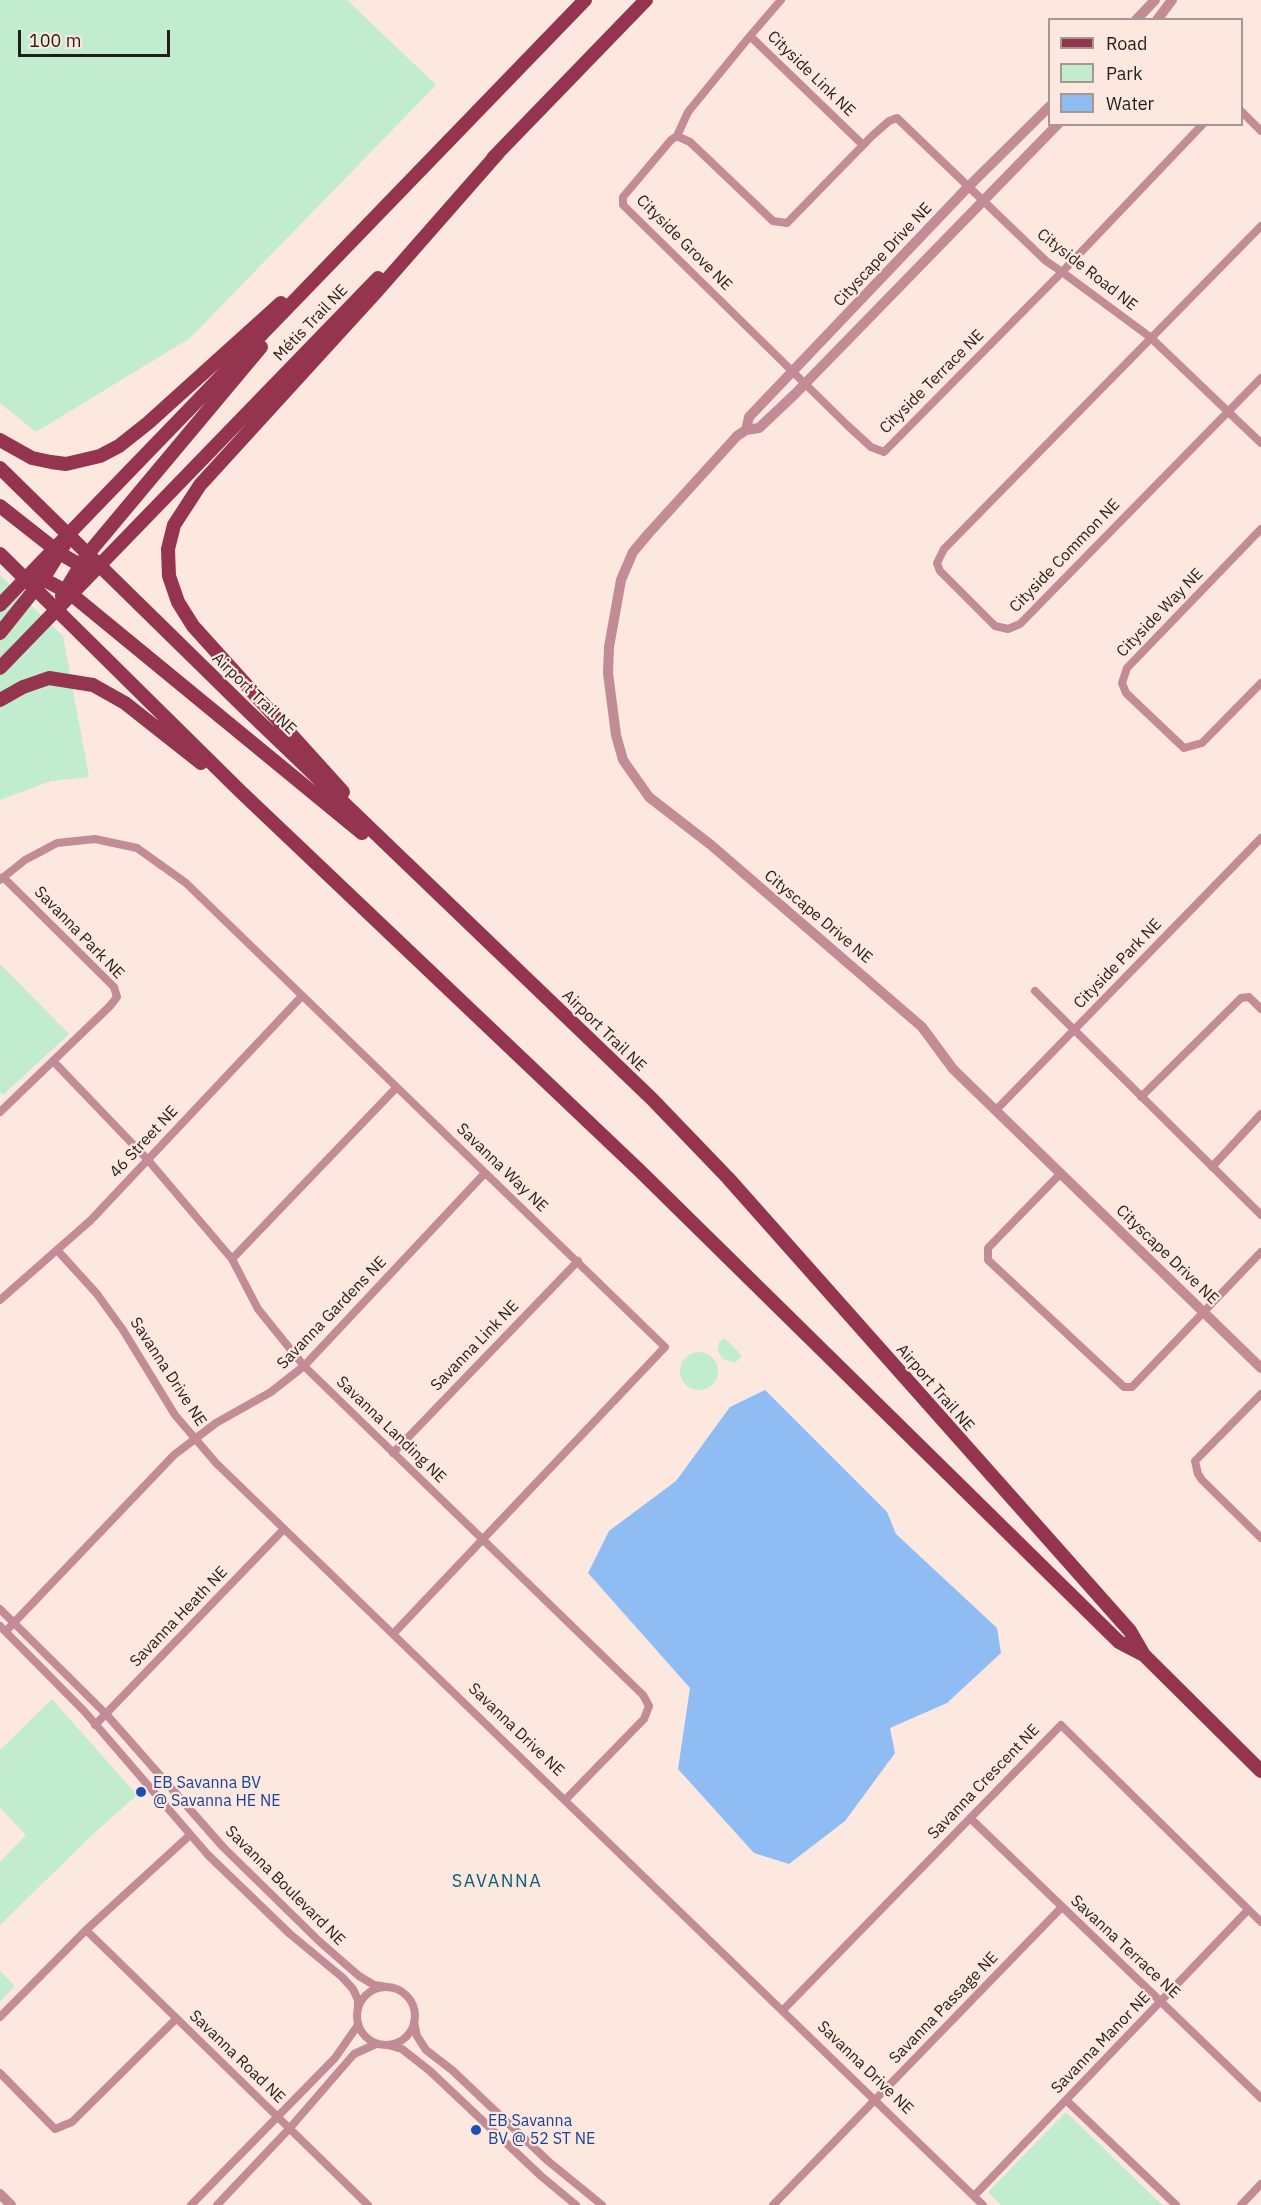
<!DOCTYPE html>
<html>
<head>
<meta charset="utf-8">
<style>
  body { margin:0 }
  #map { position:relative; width:1261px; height:2205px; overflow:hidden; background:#fce8de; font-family:"IBM Plex Sans",sans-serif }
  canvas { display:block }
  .legend { position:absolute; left:1048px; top:18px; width:195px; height:108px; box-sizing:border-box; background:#fce8de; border:2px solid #a69790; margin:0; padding:8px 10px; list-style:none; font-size:18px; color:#241d1a }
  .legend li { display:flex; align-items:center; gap:12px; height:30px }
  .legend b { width:30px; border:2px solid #a69790 }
  .scale { position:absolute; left:18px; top:30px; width:152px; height:27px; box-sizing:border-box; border:3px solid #241d1a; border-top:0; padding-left:8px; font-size:18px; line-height:21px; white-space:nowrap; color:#241d1a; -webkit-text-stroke:4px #fce8de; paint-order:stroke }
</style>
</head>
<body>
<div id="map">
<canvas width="1261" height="2205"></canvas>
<ul class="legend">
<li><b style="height:8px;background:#94344f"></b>Road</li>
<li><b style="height:16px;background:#c1eccd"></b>Park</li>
<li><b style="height:16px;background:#8ebcf3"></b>Water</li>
</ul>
<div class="scale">100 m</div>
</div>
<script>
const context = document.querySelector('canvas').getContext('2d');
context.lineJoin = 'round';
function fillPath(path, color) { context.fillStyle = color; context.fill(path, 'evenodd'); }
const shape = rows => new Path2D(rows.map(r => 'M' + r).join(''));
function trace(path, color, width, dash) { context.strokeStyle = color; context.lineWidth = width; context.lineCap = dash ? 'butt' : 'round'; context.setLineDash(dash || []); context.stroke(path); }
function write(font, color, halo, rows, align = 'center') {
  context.font = font + ' "IBM Plex Sans",sans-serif'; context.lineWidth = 4.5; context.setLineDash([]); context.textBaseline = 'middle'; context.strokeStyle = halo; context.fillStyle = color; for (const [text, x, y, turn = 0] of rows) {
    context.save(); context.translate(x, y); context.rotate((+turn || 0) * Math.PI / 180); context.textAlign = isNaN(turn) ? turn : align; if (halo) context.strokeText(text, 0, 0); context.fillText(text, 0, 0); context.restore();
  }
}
const green = shape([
  [0,0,347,0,436,85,190,338,36,432,0,403],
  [0,575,63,636,89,777,51,781,0,800],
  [0,964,69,1034,3,1095,0,1092],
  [725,1338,742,1356,735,1363,723,1359,718,1351,719,1342],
  '680 1371a19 19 0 1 1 38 0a19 19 0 1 1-38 0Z',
  [52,1699,137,1795,91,1836,0,1925,0,1862,26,1835,0,1808,0,1750],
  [0,1971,15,1986,0,2002],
  [1066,2112,1162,2205,1001,2205,988,2192]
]);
const water = shape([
  [765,1390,887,1512,896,1534,997,1628,1001,1653,947,1703,890,1728,895,1753,845,1821,789,1864,754,1853,678,1769,690,1688,588,1573,609,1531,676,1481,730,1407]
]);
const minor = shape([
  [750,36,781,0],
  [1242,112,1261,131],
  [1203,124,1062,272,884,452,871,447,847,425,623,205,623,197,671,140,677,136,690,142,773,221,787,223,872,136,889,121,897,118,1046,261,1062,272,1150,337,1261,443],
  [677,136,688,112,750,36,863,145],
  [1261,226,944,549,937,563,940,571,995,626,1008,629,1020,624,1261,378],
  [1261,529,1127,668,1122,683,1126,693,1184,748,1202,743,1261,683],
  [0,880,25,860,57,843,95,839,137,848,186,883,665,1347,394,1633],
  [1035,991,1261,1215],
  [54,1062,148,1160,232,1259,258,1309,304,1366,643,1695,649,1706,644,1719,566,1799],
  [1141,1097,1241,998,1249,997,1261,1009],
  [996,1110,1261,838],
  [0,1112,110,1006,117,997,114,987,3,877],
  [1212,1167,1261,1114],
  [1061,1173,988,1248,988,1260,1124,1387,1132,1387,1261,1252],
  [58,1251,97,1294,123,1330,175,1415,216,1463,983,2205],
  [232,1259,396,1088],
  [0,1300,91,1220,302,996],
  [1261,1394,1195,1461,1198,1474,1202,1480,1261,1538],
  [393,1453,578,1261],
  [0,1609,106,1714,223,1847,320,1942,359,1976,374,1985,387,1987],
  [0,1626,85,1712,208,1855,290,1934,342,1977,353,1989,358,2000,358,2009],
  [6,1631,174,1455,216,1423,271,1392,304,1366,485,1173],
  [95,1725,284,1529],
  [970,1818,1261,2098],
  [86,1930,368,2205],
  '357 2016a29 29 0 1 1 58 0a29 29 0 1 1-58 0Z',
  [783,2010,1061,1725,1261,1922],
  [0,2017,86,1930,190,1835],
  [414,2022,417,2036,426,2050,452,2070,548,2161,602,2205],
  [388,2045,402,2049,430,2071,541,2176,576,2205],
  [0,2073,55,2129,72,2122,176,2019],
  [1067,2101,1176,2205],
  [974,2196,1248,1910],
  [191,2205,335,2058,358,2025],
  [217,2205,289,2129,354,2054,376,2044],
  [773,2205,1061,1908],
  [1241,2205,1261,2184]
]);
const tertiary = shape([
  [1136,20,1155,0],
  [1157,20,1172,0],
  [1050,106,968,187,749,417,746,430,759,428,795,394,1058,124],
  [746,430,737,436,649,533,633,552,621,580,609,647,608,673,616,735,623,760,649,797,711,845,922,1027,953,1069,1261,1368],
  [0,2194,11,2205]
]);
const primary = shape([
  [493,158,646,0],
  [0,440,32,458,51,462,66,464,100,456,119,446,148,423,281,303],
  [0,468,248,711,652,1099,728,1178,1130,1631,1144,1655,1261,1771],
  [0,506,61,554,80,565,87,565],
  [0,554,240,791,639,1170,1119,1642,1142,1654],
  [25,579,43,579,71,594,362,833],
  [62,596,87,555,261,347],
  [0,605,585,0],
  [0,633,43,579,64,545],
  [0,668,378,278],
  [0,700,23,687,49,678,93,685,125,703,201,763],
  [343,792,193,626,178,602,169,576,168,549,174,525,200,485,377,291,499,152]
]);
const markers = [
  [141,1792,6,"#1a4fb4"],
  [476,2130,6,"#1a4fb4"]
];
const streetNames = [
  ["Cityside Link NE",811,74,44],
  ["Cityside Grove NE",684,243,45],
  ["Cityscape Drive NE",883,255,-47],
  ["Cityside Road NE",1087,270,38],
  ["Métis Trail NE",311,323,-46],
  ["Cityside Terrace NE",932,382,-45],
  ["Cityside Common NE",1065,556,-46],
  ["Cityside Way NE",1160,613,-46],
  ["Airport Trail NE",254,694,44],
  ["Cityscape Drive NE",818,917,40],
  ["Savanna Park NE",79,933,46],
  ["Cityside Park NE",1118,964,-46],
  ["Airport Trail NE",604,1031,44],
  ["46 Street NE",144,1142,-47],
  ["Savanna Way NE",502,1168,44],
  ["Cityscape Drive NE",1167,1255,44],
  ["Savanna Gardens NE",332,1313,-46],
  ["Savanna Link NE",475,1346,-46],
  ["Savanna Drive NE",168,1372,57],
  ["Airport Trail NE",935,1388,49],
  ["Savanna Landing NE",391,1430,44],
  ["Savanna Heath NE",179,1617,-46],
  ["Savanna Drive NE",516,1730,44],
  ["Savanna Crescent NE",984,1782,-46],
  ["Savanna Boulevard NE",285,1886,45],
  ["Savanna Terrace NE",1125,1947,43],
  ["Savanna Passage NE",944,2008,-46],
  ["Savanna Manor NE",1101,2043,-46],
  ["Savanna Road NE",237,2057,44],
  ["Savanna Drive NE",865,2068,44]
];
const transitNames = [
  ["EB Savanna BV",153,1783],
  ["@ Savanna HE NE",153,1801],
  ["EB Savanna",488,2121],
  ["BV @ 52 ST NE",488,2139]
];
const neighbourhoodNames = [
  ["SAVANNA",497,1882]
];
fillPath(green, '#c1eccd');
fillPath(water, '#8ebcf3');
trace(minor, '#c28b96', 8);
trace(tertiary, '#c28b96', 10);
trace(primary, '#94344f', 14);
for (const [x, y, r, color] of markers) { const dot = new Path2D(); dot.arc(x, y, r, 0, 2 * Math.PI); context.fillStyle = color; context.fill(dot); trace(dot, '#fce8de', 2); }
write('16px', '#241d1a', '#fce8de', streetNames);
write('16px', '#164399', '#fce8de', transitNames, 'left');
context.letterSpacing = '1.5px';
write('18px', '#0d5e76', '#fce8de', neighbourhoodNames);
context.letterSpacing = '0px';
</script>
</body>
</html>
